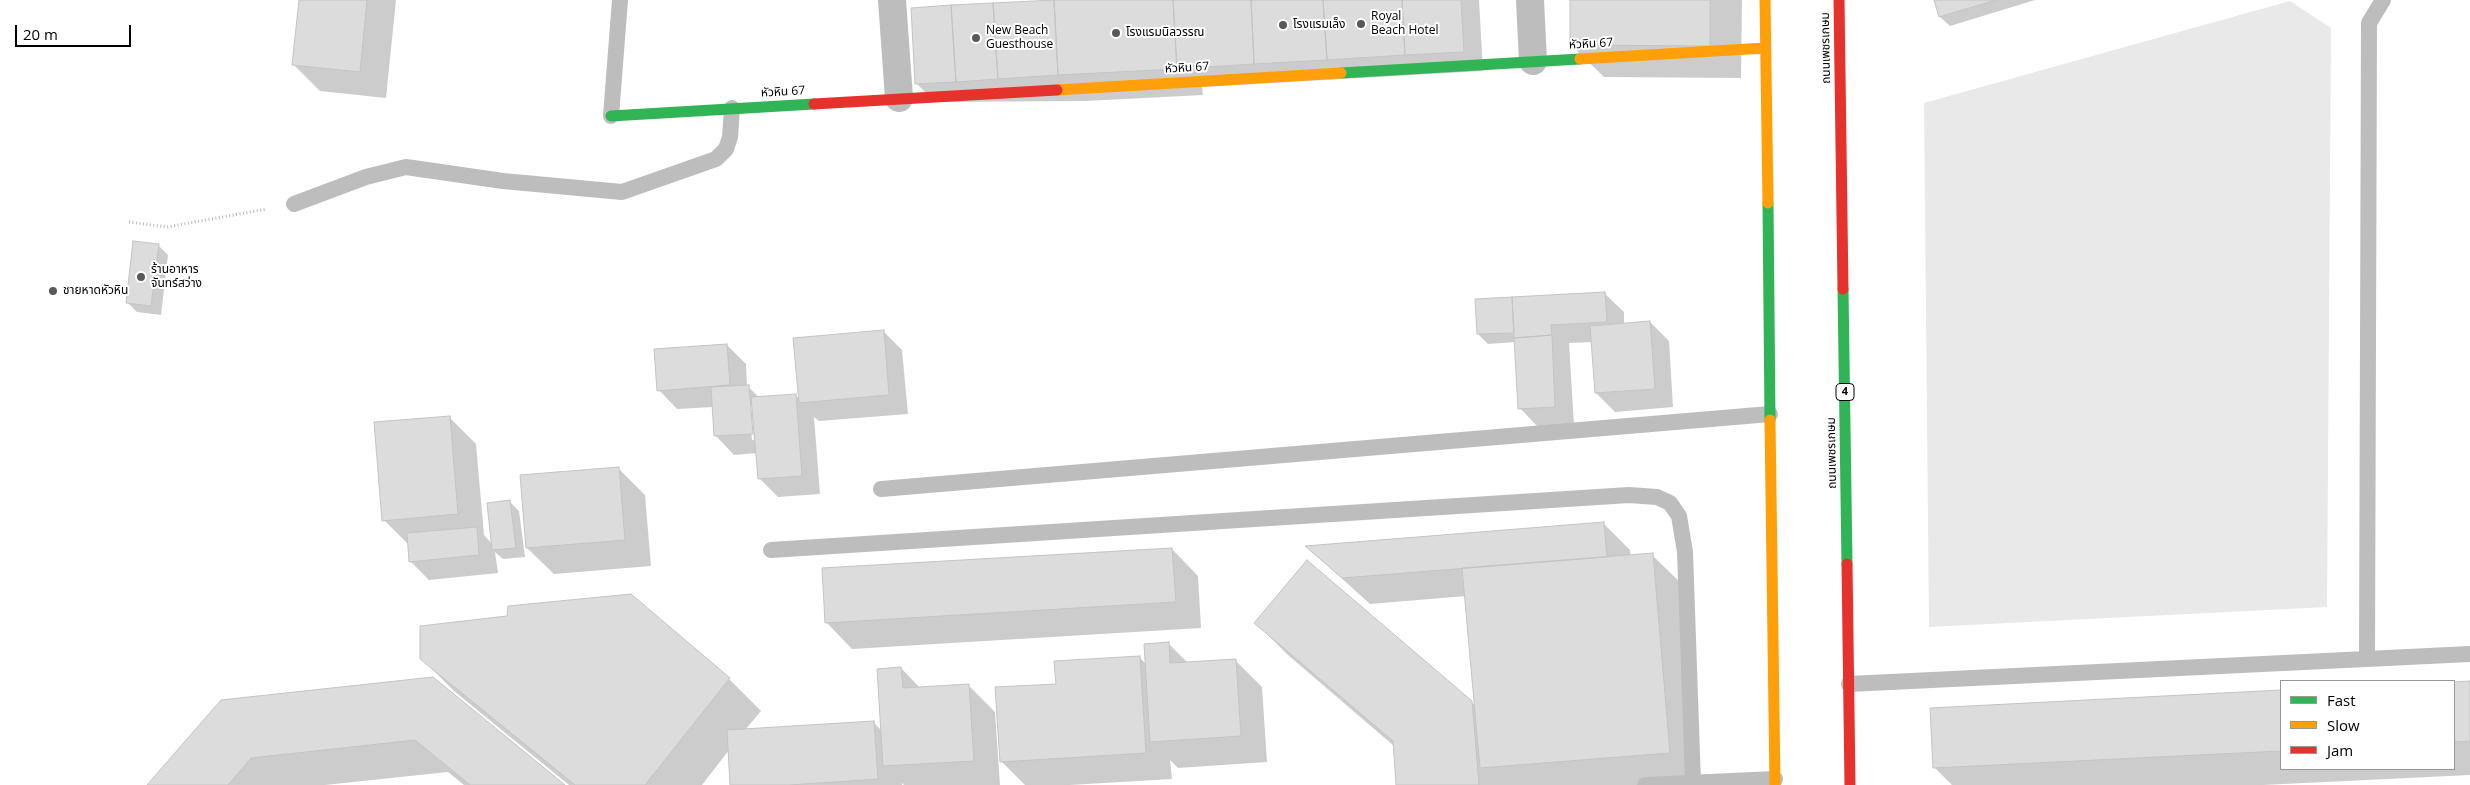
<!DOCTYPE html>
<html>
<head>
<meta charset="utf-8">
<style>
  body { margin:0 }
  #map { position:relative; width:2470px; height:785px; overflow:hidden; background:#fff; font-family:"Open Sans",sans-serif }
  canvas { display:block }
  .legend { position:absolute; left:2280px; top:680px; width:175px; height:90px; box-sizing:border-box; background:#fff; border:1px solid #999; margin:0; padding:6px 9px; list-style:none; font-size:15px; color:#000 }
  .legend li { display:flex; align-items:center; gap:10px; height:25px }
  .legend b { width:25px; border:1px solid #999 }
  .scale { position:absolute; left:15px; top:25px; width:116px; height:22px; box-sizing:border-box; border:2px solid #000; border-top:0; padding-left:6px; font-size:15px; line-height:18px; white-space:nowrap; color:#000; -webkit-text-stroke:4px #fff; paint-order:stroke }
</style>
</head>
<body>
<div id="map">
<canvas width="2470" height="785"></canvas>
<ul class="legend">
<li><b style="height:6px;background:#30b455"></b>Fast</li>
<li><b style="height:6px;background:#ff9f0a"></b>Slow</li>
<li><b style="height:6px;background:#e5322d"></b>Jam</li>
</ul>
<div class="scale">20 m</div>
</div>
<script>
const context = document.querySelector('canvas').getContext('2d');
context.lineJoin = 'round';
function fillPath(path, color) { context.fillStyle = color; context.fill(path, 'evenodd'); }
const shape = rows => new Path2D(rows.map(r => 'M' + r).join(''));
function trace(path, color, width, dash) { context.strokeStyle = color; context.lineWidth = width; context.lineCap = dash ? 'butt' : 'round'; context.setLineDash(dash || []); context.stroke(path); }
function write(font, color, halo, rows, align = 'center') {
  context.font = font + ' "Open Sans","Noto Sans Thai",sans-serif'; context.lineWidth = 4; context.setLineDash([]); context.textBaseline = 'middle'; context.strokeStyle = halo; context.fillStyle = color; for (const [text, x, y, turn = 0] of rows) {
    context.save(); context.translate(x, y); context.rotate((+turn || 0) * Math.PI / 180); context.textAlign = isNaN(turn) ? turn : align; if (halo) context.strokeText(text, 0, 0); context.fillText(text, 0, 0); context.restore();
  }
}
const green = shape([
  [2290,1,2331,28,2327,607,1929,627,1924,103]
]);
const shadow = shape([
  [300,0,396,0,386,98,320,91,294,65],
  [1079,0,1479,0,1483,71,1202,87,1203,95,1085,101,935,102,916,83],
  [1572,0,1742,0,1741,78,1604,77,1571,45],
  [1935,0,2035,0,1950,26,1940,17],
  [158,245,168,255,161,315,137,312,128,303],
  [1605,294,1624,312,1624,324,1650,322,1669,341,1673,407,1615,412,1596,393,1593,342,1569,343,1574,425,1538,427,1520,408,1516,342,1488,344,1478,334],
  [883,331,902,350,908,414,819,421,814,417,820,494,778,497,759,478,757,453,734,455,716,436,713,407,677,409,659,390,727,345,746,364,747,386,760,398,795,395,800,399],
  [749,404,752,404,754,440,752,440],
  [449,417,476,444,484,535,493,545,510,502,519,511,525,557,503,559,495,552,498,573,429,580,410,561,409,545,384,520],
  [619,469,645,495,651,566,554,574,527,548],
  [1603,523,1630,550,1630,556,1652,555,1685,587,1701,785,1398,785,1394,746,1288,655,1256,623,1471,702,1476,706,1466,596,1370,604,1307,547],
  [1172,549,1198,576,1201,628,852,649,826,622],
  [1168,643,1188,663,1235,660,1262,687,1267,762,1178,768,1170,760,1172,779,1070,785,1025,785,1001,761,1057,686,1139,657,1147,665],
  [422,659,729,679,761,711,745,730,873,722,882,731,901,668,920,688,968,685,995,712,1000,785,904,785,902,783,902,785,732,785,729,750,702,785,569,785,454,691],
  [433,679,564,785,464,785,448,772,325,785,149,785],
  [2470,682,2470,775,2263,785,1952,785,1935,768,1931,709,2281,692,2281,769,2454,769,2454,683]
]);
const building = shape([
  [299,0,367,0,360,72,292,65,299,0],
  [1054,0,1173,0,1177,69,1058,75,1054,0],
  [1054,0,1058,75,998,79,993,3,1054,0],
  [1173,0,1251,0,1254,64,1177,69,1173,0],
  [1251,0,1323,0,1327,60,1254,64,1251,0],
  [1323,0,1402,0,1405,55,1327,60,1323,0],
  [1402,0,1461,0,1464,52,1405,55,1402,0],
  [1570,0,1710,0,1710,46,1570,45,1570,0],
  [1934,0,1996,0,1939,17,1934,0],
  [993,3,998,79,956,82,951,5,993,3],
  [951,5,956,82,915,84,911,8,951,5],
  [133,241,159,244,151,306,126,303,133,241],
  [1605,292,1607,322,1551,325,1552,335,1514,338,1512,297,1605,292],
  [1512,297,1514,333,1477,334,1475,299,1512,297],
  [1650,321,1655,389,1595,393,1590,326,1650,321],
  [884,330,889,395,799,403,793,338,884,330],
  [1552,335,1555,407,1518,409,1514,338,1552,335],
  [727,344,730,385,657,391,654,349,727,344],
  [749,385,753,434,714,436,711,387,749,385],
  [796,394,802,476,758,479,751,397,796,394],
  [450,416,458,514,382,521,374,422,450,416],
  [619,467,625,540,526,548,520,475,619,467],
  [510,500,516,548,492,550,487,503,510,500],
  [1604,522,1607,557,1342,578,1305,546,1604,522],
  [477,527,479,555,409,562,407,533,477,527],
  [1172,548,1176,602,825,623,822,568,1172,548],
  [1653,553,1670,753,1480,768,1462,568,1653,553],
  [1307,560,1472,701,1479,785,1396,785,1393,741,1254,623,1307,560],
  [631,594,730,678,645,785,575,785,420,659,420,626,507,616,508,606,631,594],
  [1169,642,1170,663,1236,659,1241,736,1150,742,1144,644,1169,642],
  [1140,656,1146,753,1000,762,995,687,1056,684,1054,661,1140,656],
  [901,667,903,688,969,684,974,761,883,766,877,669,901,667],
  [433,677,565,785,470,785,415,740,251,758,228,785,147,785,221,700,433,677],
  [2470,681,2470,741,2454,742,2454,682,2470,681],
  [2281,690,2281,751,1933,768,1930,708,2281,690],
  [874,721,878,779,789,785,730,785,727,730,874,721]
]);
const path = shape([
  [129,222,167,227,267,209]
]);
const lane = shape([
  [611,116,620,0],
  [294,204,366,177,406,167,503,181,622,192,716,159,726,149,730,137,732,108],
  [881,489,1770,414],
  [771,550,1629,495,1657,497,1670,503,1679,516,1685,552,1693,783],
  [2367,658,2369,23,2383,0],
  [1849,684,2470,654],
  [1645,785,1775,779]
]);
const street = shape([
  [892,0,899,98],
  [1530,0,1533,61]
]);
const fast = shape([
  [1341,73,1580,59],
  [611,116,814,104],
  [1768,203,1770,420],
  [1843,289,1847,564]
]);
const slow = shape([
  [1765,0,1768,203],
  [1580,59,1765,48],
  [1057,90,1341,73],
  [1770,420,1775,785]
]);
const jam = shape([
  [1839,0,1843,289],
  [814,104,1057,90],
  [1847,564,1850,785]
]);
const markers = [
  [1361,24,5,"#595959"],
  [1283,25,5,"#595959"],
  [1116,33,5,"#595959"],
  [976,38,5,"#595959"],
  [141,277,5,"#595959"],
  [53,291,5,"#595959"]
];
const shields = [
  [1845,392,18]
];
const shieldNames = [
  ["4",1845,392]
];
const poiNames = [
  ["Royal",1371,17],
  ["Beach Hotel",1371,31],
  ["โรงแรมเล็ง",1293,25],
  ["New Beach",986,31],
  ["Guesthouse",986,45],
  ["โรงแรมนิลวรรณ",1126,33],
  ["ร้านอาหาร",151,270],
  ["จันทร์สว่าง",151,284],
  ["ชายหาดหัวหิน",63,291]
];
const streetNames = [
  ["หัวหิน 67",1591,44,-3],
  ["ถนนเพชรเกษม",1826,48,-91],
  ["หัวหิน 67",1187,68,-3],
  ["หัวหิน 67",783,92,-3],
  ["ถนนเพชรเกษม",1832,453,-91]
];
fillPath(green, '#e9e9e9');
fillPath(shadow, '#0003');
fillPath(building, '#dcdcdc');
trace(building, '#c4c4c4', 1);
trace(path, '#b8b8b8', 3, [1, 2.5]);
trace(lane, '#bdbdbd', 16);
trace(street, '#bdbdbd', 28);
trace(fast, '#30b455', 11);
trace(slow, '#ff9f0a', 11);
trace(jam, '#e5322d', 11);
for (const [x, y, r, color] of markers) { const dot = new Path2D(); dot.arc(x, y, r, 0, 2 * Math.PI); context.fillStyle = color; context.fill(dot); trace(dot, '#fff', 2); }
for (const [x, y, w] of shields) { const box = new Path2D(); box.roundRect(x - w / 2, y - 8.5, w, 17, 4); context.fillStyle = '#fff'; context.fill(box); trace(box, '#000', 1); }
write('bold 11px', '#000', null, shieldNames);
write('12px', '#000', '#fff', poiNames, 'left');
write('12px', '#000', '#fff', streetNames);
</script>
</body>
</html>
